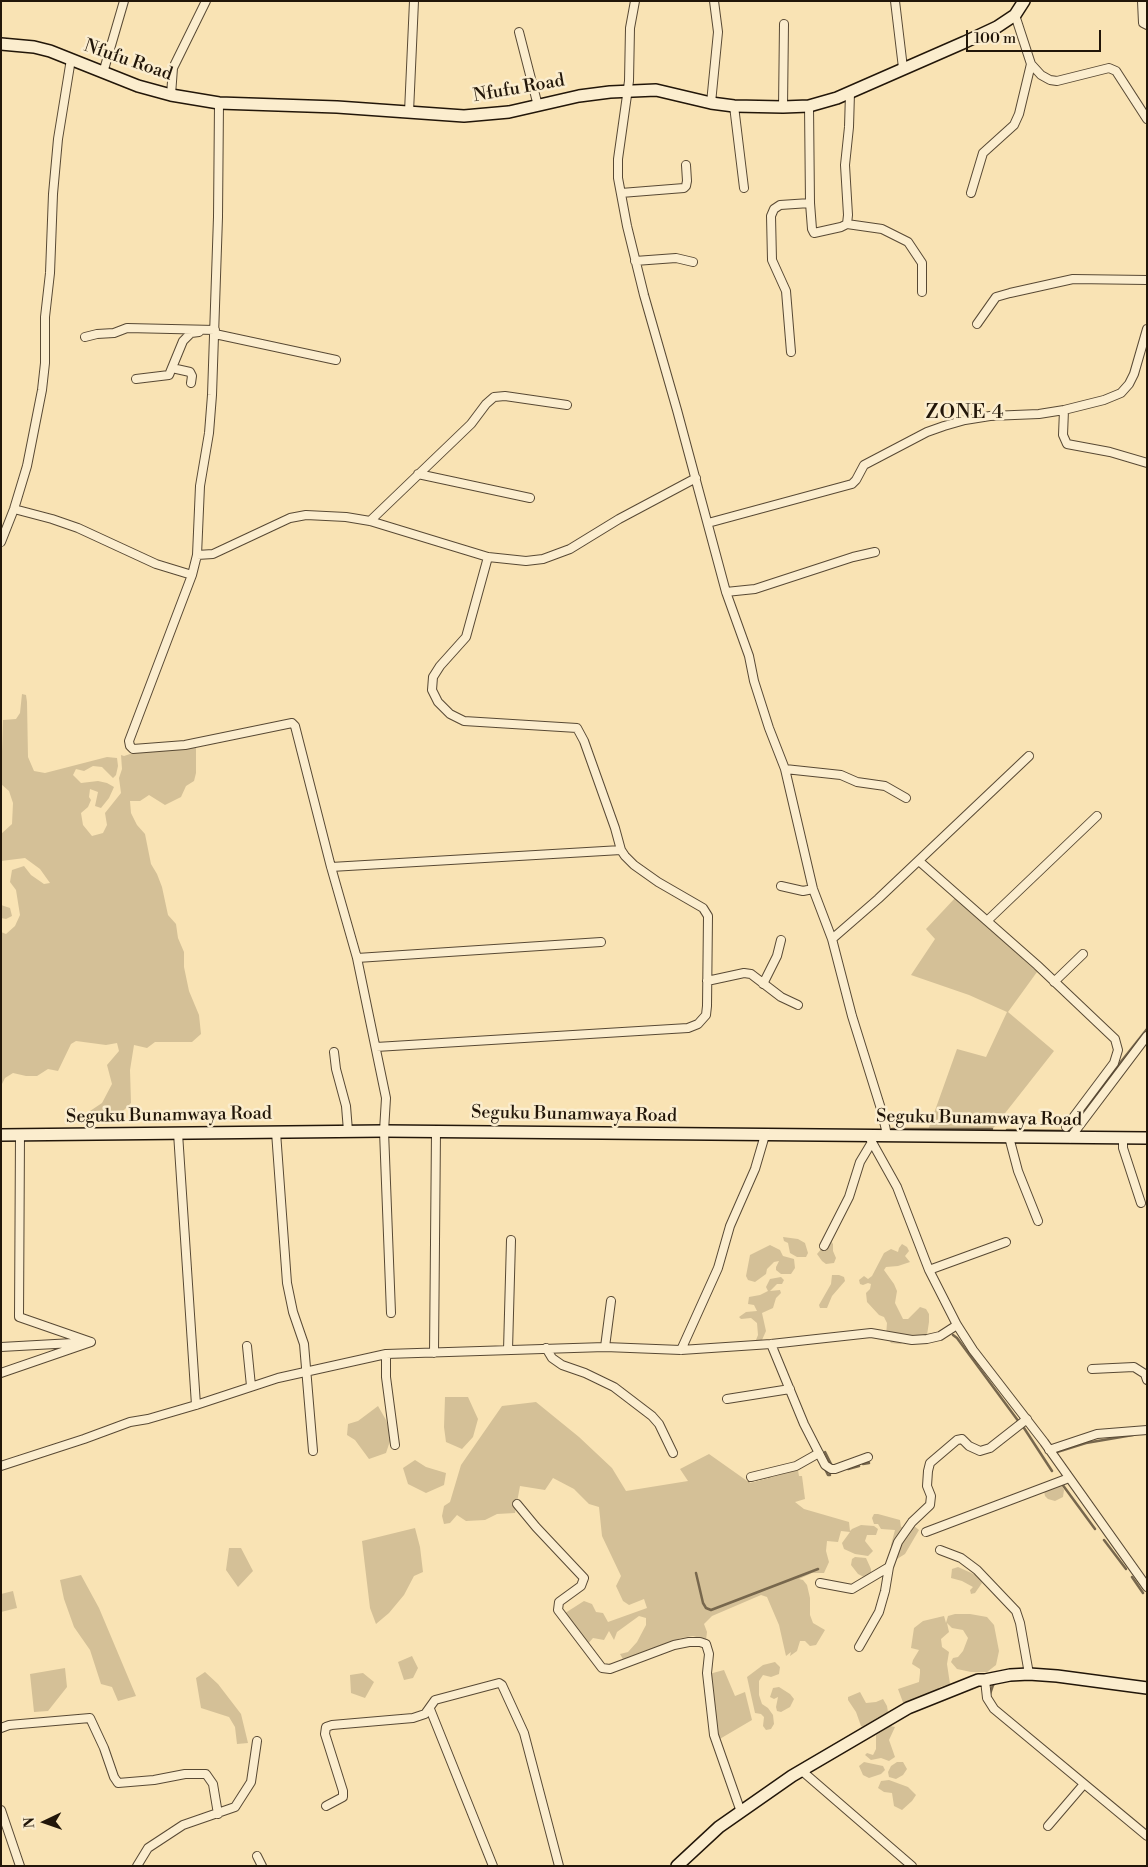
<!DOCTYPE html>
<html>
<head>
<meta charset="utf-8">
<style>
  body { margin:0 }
  #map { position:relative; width:1148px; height:1867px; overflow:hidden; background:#f9e3b4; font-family:"Libre Bodoni",serif }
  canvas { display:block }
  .frame { position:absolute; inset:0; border:2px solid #221609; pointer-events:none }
  .north { position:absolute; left:20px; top:1797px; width:50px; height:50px; -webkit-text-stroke:4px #fbedce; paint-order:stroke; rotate:267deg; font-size:14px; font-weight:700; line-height:20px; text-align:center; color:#221609 }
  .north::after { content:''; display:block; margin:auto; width:18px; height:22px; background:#221609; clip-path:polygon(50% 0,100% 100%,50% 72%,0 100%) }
  .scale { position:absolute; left:966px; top:30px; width:135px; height:22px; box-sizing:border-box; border:2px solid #221609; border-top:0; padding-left:6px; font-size:15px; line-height:18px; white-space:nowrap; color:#221609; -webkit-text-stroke:4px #fbedce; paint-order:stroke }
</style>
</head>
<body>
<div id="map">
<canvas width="1148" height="1867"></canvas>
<div class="frame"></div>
<div class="north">N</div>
<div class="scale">100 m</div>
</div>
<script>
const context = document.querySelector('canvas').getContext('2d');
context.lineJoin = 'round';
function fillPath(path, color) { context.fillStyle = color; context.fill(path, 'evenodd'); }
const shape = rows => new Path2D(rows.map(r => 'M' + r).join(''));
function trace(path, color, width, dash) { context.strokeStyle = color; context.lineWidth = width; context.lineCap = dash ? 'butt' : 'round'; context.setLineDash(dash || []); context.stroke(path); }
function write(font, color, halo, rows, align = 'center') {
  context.font = font + ' "Libre Bodoni",serif'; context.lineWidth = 5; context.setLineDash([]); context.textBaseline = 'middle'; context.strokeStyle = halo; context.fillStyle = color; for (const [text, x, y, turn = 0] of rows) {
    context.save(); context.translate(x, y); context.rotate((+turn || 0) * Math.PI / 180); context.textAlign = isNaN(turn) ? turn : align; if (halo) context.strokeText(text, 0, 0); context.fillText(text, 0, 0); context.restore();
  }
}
const green = shape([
  [22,694,26,695,27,702,28,757,34,771,45,773,107,757,117,758,118,766,116,775,113,778,102,767,93,766,84,771,76,769,73,775,81,783,98,781,107,783,114,787,109,798,101,808,95,806,98,792,90,789,89,797,91,800,88,807,81,813,83,825,92,836,103,833,107,825,105,813,121,793,119,778,122,769,121,755,124,756,145,749,196,743,196,773,194,781,186,786,181,797,165,805,149,795,140,801,130,801,131,813,137,825,145,834,151,864,157,874,162,887,168,915,176,924,178,938,184,952,184,967,189,991,199,1015,201,1034,192,1042,155,1042,147,1048,134,1045,130,1070,131,1103,123,1111,110,1111,98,1118,90,1111,102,1103,112,1084,107,1065,119,1051,117,1043,106,1045,76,1041,71,1044,58,1071,48,1069,37,1076,26,1076,13,1073,5,1078,1,1086,1,932,6,934,15,926,20,915,16,890,10,882,12,870,24,866,31,875,44,884,50,883,40,869,25,858,1,861,1,834,12,824,13,803,9,791,1,784,3,720,16,719,20,713],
  [956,897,1037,972,1008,1012,1054,1051,991,1131,928,1130,957,1049,986,1057,1007,1012,969,995,911,975,935,939,926,929],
  [1,905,10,908,12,916,6,919,1,918],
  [783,1237,798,1239,805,1243,808,1253,806,1257,797,1257,790,1253,788,1243,784,1241],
  [828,1241,831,1241,833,1244,833,1251,836,1258,834,1263,826,1264,822,1261,817,1254],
  [902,1244,907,1247,909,1251,905,1256,910,1262,898,1266,886,1267,884,1270,894,1284,897,1291,895,1303,903,1319,908,1319,920,1307,926,1309,929,1314,929,1322,927,1335,923,1341,905,1342,900,1344,891,1343,886,1336,887,1323,884,1317,879,1315,867,1302,866,1293,870,1289,871,1284,868,1283,863,1285,860,1284,859,1280,864,1276,868,1279,872,1276,884,1253,891,1249,898,1252,899,1248],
  [770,1245,780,1250,783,1256,794,1259,795,1268,791,1274,781,1274,776,1270,776,1267,779,1261,774,1262,767,1269,766,1274,755,1282,748,1280,746,1276,750,1255],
  [832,1275,839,1275,844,1277,845,1281,832,1296,827,1308,820,1308,819,1305,831,1284],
  [781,1277,784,1280,782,1284,777,1284,770,1291,780,1290,781,1293,776,1298,773,1308,762,1313,766,1331,762,1340,758,1342,756,1340,758,1335,757,1323,751,1318,741,1319,739,1317,746,1312,757,1311,754,1305,748,1304,749,1297,760,1295,768,1291,766,1287,770,1279],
  [445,1397,468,1397,478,1419,473,1437,462,1449,446,1442,444,1427],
  [536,1402,579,1437,612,1468,626,1491,688,1481,680,1469,709,1454,750,1483,798,1470,799,1476,802,1476,805,1499,795,1502,804,1509,849,1522,850,1531,852,1529,861,1525,874,1526,878,1529,876,1535,867,1535,865,1541,873,1551,868,1556,855,1554,844,1549,842,1543,850,1532,841,1531,838,1542,827,1541,826,1551,829,1562,824,1573,812,1573,799,1579,803,1580,807,1585,810,1598,810,1615,813,1623,825,1630,816,1645,810,1646,805,1641,800,1641,797,1651,790,1656,791,1652,786,1656,779,1625,767,1597,761,1595,712,1616,704,1624,707,1632,706,1640,693,1636,681,1638,624,1661,620,1654,628,1652,637,1642,646,1625,646,1618,639,1616,617,1632,614,1640,609,1631,604,1640,593,1638,587,1645,562,1615,584,1601,592,1604,596,1612,603,1613,608,1622,647,1608,644,1599,629,1605,623,1601,616,1586,621,1576,602,1536,599,1507,589,1504,574,1489,553,1478,545,1490,520,1486,515,1513,497,1514,485,1520,466,1521,457,1515,450,1523,444,1524,442,1516,444,1506,450,1502,461,1465,502,1406],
  [378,1406,386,1420,391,1438,386,1453,369,1459,355,1440,347,1435,348,1424,358,1421],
  [415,1460,426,1467,446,1473,444,1485,426,1493,408,1484,403,1468],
  [1061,1484,1064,1490,1063,1497,1055,1501,1048,1499,1045,1496,1044,1491],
  [874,1514,878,1514,900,1520,901,1527,910,1528,914,1526,919,1530,905,1554,897,1559,892,1555,891,1545,895,1530,881,1529,878,1524,874,1524,872,1518],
  [415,1528,420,1547,423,1572,414,1576,404,1595,389,1613,376,1624,370,1608,362,1541],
  [229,1548,241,1548,253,1571,238,1587,226,1570],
  [855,1557,866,1558,871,1569,871,1576,864,1577,858,1574,851,1565,852,1559],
  [958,1567,978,1576,982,1583,975,1593,971,1594,970,1590,973,1587,962,1581,951,1578,952,1569],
  [81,1575,99,1608,136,1696,118,1701,112,1687,101,1684,90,1650,74,1627,64,1599,60,1580],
  [13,1591,17,1608,1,1612,1,1594],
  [955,1614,970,1614,987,1617,994,1625,999,1651,996,1665,987,1672,971,1672,957,1669,951,1662,953,1658,958,1657,963,1651,968,1638,963,1630,952,1628,947,1623,949,1632,941,1639,942,1647,949,1652,947,1664,950,1684,940,1687,932,1696,904,1705,898,1689,919,1682,920,1673,920,1669,912,1664,913,1660,919,1650,911,1648,914,1628,923,1621,944,1616,946,1623,948,1616],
  [412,1656,418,1668,413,1678,404,1680,398,1662],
  [775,1662,780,1667,779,1674,771,1677,763,1675,759,1681,759,1695,762,1704,768,1708,773,1715,774,1724,771,1729,766,1730,763,1726,764,1717,761,1714,755,1713,747,1677,763,1665],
  [65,1668,67,1687,48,1711,34,1712,30,1674],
  [724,1670,735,1696,745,1692,752,1720,718,1740,709,1674],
  [205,1672,218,1684,241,1714,248,1743,237,1744,235,1727,229,1717,201,1708,196,1678],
  [363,1673,374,1682,365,1698,351,1693,350,1675],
  [779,1687,790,1694,794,1699,790,1707,781,1712,777,1711,776,1707,778,1697,774,1699,770,1697,773,1688],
  [860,1692,866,1703,876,1702,883,1699,887,1706,888,1712,867,1728,861,1726,856,1712,848,1700,848,1697],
  [890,1726,895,1727,889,1740,895,1757,889,1761,881,1758,871,1760,865,1755,867,1753,873,1755,876,1749,876,1735],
  [864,1762,883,1766,885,1770,881,1774,869,1778,863,1775,859,1766],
  [897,1762,903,1762,907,1769,903,1775,896,1779,889,1777,888,1772,891,1766],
  [889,1780,908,1787,916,1795,912,1801,902,1810,894,1806,892,1793,884,1792,878,1788,881,1781]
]);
const stream = shape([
  [1097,1092,1147,1029],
  [892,1129,992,1129],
  [1007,1130,1068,1131],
  [953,1335,957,1338,1019,1422],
  [1024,1428,1052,1471],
  [825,1452,832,1466,834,1466],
  [1056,1455,1057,1452,1086,1443,1133,1435],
  [863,1464,869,1463],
  [824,1467,828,1475,830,1475],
  [848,1469,859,1466],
  [749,1481,770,1476],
  [1062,1484,1095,1529],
  [1104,1540,1126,1569],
  [696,1573,703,1603,706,1608,711,1610,818,1569],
  [1132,1577,1143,1593],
  [990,1694,993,1685,997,1682]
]);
const street = shape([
  [635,1,630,28,629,81,618,159,618,178,627,226,644,295,677,410,726,592,749,656,754,681,769,728,785,769,813,889,832,939,852,1016,882,1112,887,1135],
  [895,1,903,68],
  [1142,1,1143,23,1147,25],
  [1015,15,1031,64,1041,75,1050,80,1057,81,1109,68,1116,71,1147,119],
  [519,32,538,106],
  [103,73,124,1],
  [171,95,173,68,206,1],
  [219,103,218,217,212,395,209,433,200,486,197,555,192,575,129,741,130,746,133,749,185,745,292,723,295,726,331,867,357,958,386,1098,384,1131,391,1313],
  [711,103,718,32,714,1],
  [734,106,744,188],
  [783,107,784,24],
  [409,112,414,1],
  [621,193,684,188,686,186,687,181,686,165],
  [971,193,983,153,1014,125,1019,114,1031,64],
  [810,203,812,229,814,233,841,227,847,224,882,229,908,242,922,263,922,292],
  [847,224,848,215,845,165,849,127,850,93],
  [635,261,676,258,693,262],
  [977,324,996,297,1010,293,1073,279,1147,280],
  [215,334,336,360],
  [85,337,97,334,114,333,127,328,215,330],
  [791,352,786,291,772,260,771,216,774,209,780,205,810,203,809,106],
  [172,368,190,372,192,376,191,383],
  [136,379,169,375,183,341,191,333,199,332],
  [1064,410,1063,435,1067,444,1110,452,1147,463],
  [418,474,530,498],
  [14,509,52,519,78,528,156,564,192,575],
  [370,521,471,424,486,404,494,397,505,396,567,405],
  [708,523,852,484,856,480,864,465,927,432,944,426,965,420,990,416,1039,414,1064,410,1104,400,1121,393,1129,384,1134,374,1147,329],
  [1,542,14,509,27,466,42,390,45,363,45,317,50,273,53,194,58,139,71,59],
  [197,555,213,554,290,518,306,515,346,517,370,521,488,557,526,561,543,559,570,549,619,519,696,478],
  [726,592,755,589,853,557,875,552],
  [785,769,841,775,857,782,885,786,906,798],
  [919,861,1037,965,1115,1039,1118,1050,1114,1063,1066,1127],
  [331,867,621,850],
  [781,886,803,891,813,889],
  [987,921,1097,816],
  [832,939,878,899,1029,756],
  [357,958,601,942],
  [707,981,744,973,751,974,781,997,798,1005],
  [1054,982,1083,954],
  [763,984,777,956,781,940],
  [376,1047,688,1028,698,1024,706,1015,707,1006,708,916,703,908,658,882,634,865,625,856,621,850,615,828,584,741,577,728,464,721,450,714,438,702,432,690,433,677,440,666,466,637,488,557],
  [334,1052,336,1069,346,1106,348,1131],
  [276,1132,287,1283,293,1312,304,1344,313,1451],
  [178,1133,196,1405],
  [20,1135,19,1317,91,1342],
  [868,1135,897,1187,929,1270,957,1325,973,1350,1044,1442,1147,1587],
  [1009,1137,1018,1171,1038,1221],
  [1070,1138,1147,1036],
  [1123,1138,1123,1148,1141,1203],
  [824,1246,849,1197,860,1162,872,1142],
  [929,1270,1006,1242],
  [771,1344,804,1424,825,1465,831,1469,835,1469,868,1457],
  [247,1346,251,1386],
  [1,1347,91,1342,1,1373],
  [605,1347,611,1301],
  [546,1348,552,1358,562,1365,585,1373,614,1387,652,1416,659,1424,673,1453],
  [508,1350,511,1240],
  [681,1350,718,1268,730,1226,755,1169,765,1135],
  [434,1353,436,1131],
  [386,1354,386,1377,395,1445],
  [1092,1369,1134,1367,1145,1374,1147,1380],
  [727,1399,790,1389],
  [1049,1450,1097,1434,1147,1430],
  [1,1466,84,1439,130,1422,148,1419,196,1405,278,1378,386,1354,605,1347,681,1350,771,1344,871,1333,912,1340,927,1339,940,1336,957,1325],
  [751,1477,796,1466,819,1453],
  [517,1504,536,1527,584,1578,581,1586,559,1602,558,1610,602,1668,610,1669,674,1645,689,1642,700,1642,706,1644,709,1654,707,1673,714,1735,741,1812],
  [926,1532,1069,1478],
  [940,1550,961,1558,977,1570,1016,1611,1020,1623,1029,1674],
  [820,1583,852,1589,889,1567],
  [859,1647,879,1612,885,1591,889,1567,898,1542,912,1522,930,1505,931,1496,927,1486,928,1471,930,1463,957,1440,962,1439,969,1446,980,1451,990,1448,1027,1419],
  [985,1680,987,1698,994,1709,1147,1836],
  [430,1709,493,1866],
  [1,1728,9,1725,90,1718,104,1748,114,1777,118,1783,154,1780,185,1774,206,1774,213,1784,218,1814],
  [802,1771,912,1866],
  [326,1806,343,1797,343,1791,325,1734,326,1727,332,1725,413,1718,425,1714,435,1700,499,1683,502,1685,524,1733,559,1866],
  [1,1810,20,1866],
  [1048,1826,1084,1784],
  [257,1856,262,1866],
  [137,1866,148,1848,183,1825,235,1807,251,1782,257,1741]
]);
const secondary = shape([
  [1,44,34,47,50,51,138,86,171,95,219,103,337,107,464,116,509,112,579,96,610,92,656,90,711,103,734,106,783,107,809,106,837,98,965,42,997,27,1015,15,1024,1],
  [1,1135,384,1131,1147,1138],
  [677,1866,719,1827,792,1776,908,1708,978,1680,985,1680,1010,1675,1029,1674,1057,1676,1147,1688]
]);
const streetNames = [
  ["Nfufu Road",128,61,19],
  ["Nfufu Road",519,89,-10],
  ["Seguku Bunamwaya Road",574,1115,1],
  ["Seguku Bunamwaya Road",169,1116,-1],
  ["Seguku Bunamwaya Road",979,1119,1]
];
const quarterNames = [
  ["ZONE 4",965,413]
];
fillPath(green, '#d4c097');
trace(stream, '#77674d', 2.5);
trace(street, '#584934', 10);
trace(secondary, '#221609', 14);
trace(street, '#fbedce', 8);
trace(secondary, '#fbedce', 11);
write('18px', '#221609', '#fbedce', streetNames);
context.letterSpacing = '1px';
write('20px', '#221609', '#fbedce', quarterNames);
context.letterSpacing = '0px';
</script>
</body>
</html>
